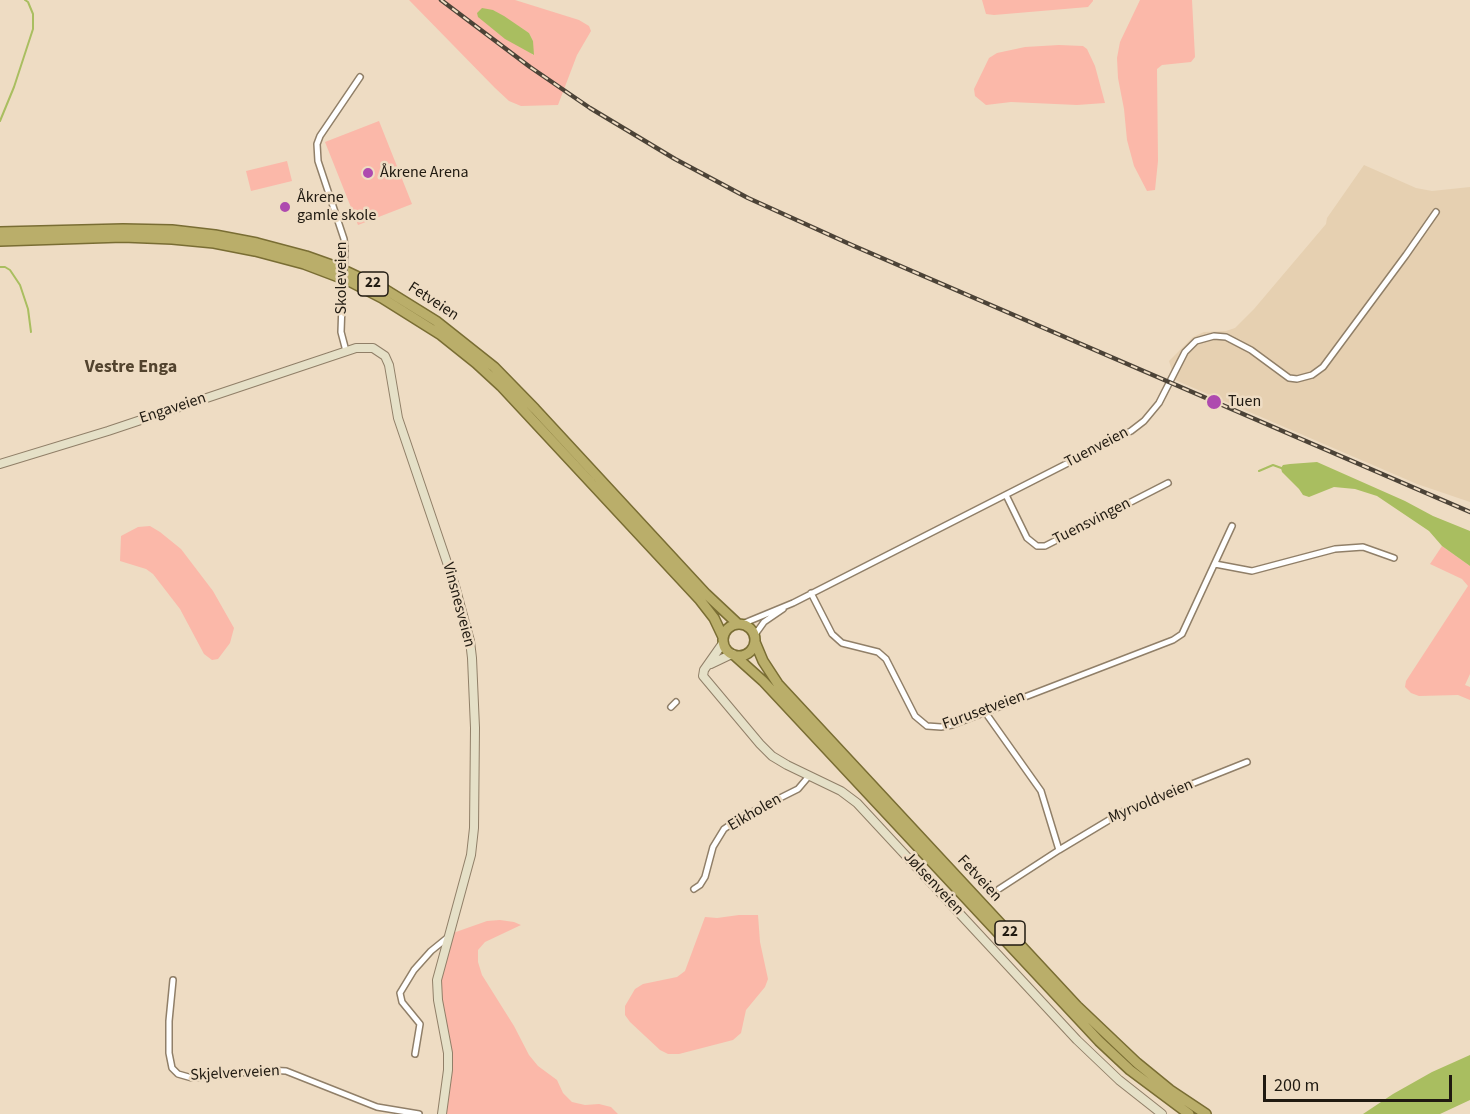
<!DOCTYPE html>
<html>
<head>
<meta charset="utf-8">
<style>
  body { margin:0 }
  #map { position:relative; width:1470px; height:1114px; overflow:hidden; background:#eedcc3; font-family:"Source Sans 3",sans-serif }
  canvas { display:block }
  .scale { position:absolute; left:1263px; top:1075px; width:189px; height:27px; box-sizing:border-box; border:3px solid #201a11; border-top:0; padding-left:8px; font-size:18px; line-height:21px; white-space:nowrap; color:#201a11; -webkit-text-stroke:4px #eedcc3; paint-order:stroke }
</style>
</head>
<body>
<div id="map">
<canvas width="1470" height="1114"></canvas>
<div class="scale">200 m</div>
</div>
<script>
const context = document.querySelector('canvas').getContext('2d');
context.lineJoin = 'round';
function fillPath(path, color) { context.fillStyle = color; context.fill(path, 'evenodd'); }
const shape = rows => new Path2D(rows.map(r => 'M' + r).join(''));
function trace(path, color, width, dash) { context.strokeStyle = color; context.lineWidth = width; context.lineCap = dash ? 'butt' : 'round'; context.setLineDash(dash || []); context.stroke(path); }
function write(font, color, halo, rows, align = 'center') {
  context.font = font + ' "Source Sans 3",sans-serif'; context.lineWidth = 5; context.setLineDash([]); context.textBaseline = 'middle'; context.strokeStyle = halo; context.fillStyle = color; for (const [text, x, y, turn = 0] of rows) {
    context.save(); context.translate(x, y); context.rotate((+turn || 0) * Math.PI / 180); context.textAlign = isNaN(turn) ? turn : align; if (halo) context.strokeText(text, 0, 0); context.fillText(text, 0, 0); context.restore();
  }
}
const built = shape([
  [1364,165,1416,188,1432,191,1470,187,1470,502,1417,484,1175,380,1169,361,1193,337,1204,332,1226,331,1235,328,1254,309,1326,224,1327,218]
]);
const green = shape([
  [409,0,515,0,579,20,589,26,591,31,577,55,558,105,521,106,509,101,495,88],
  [493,10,529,33,533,41,533,55],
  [982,0,1093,0,1093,1,1088,7,994,15,986,14],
  [1140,0,1192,0,1195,57,1191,62,1162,65,1157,69,1158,161,1155,190,1147,191,1134,166,1127,140,1124,109,1118,78,1117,58,1120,42],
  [1059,45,1083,46,1087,49,1095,66,1105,103,1077,105,1011,102,986,105,975,96,974,89,989,58,997,53,1025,47],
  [379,121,412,204,358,225,325,142],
  [287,161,292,181,251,191,246,171],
  [150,526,160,532,181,549,213,591,234,628,230,643,218,659,212,660,204,654,180,609,153,574,146,569,120,561,121,536,138,527],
  [1442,546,1470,566,1470,674,1465,685,1470,687,1470,700,1458,695,1419,696,1411,693,1405,687,1406,681,1468,586,1462,579,1430,564],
  [739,915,758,915,760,942,768,979,765,987,746,1010,741,1033,733,1040,679,1054,668,1054,660,1050,630,1022,625,1015,625,1006,635,989,643,984,677,977,685,971,705,917,717,918],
  [500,920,514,922,521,925,485,942,478,950,478,962,482,975,514,1026,529,1055,538,1066,557,1080,563,1093,572,1102,585,1105,599,1104,611,1107,618,1114,444,1114,449,1054,439,997,439,974,453,933,487,921]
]);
const water = shape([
  [482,8,493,10,504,16,529,33,533,41,534,55,505,39,478,17,477,13],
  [1317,462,1405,501,1433,516,1470,531,1470,566,1442,546,1429,531,1377,496,1355,489,1334,487,1309,497,1303,495,1299,489,1282,472,1281,468,1283,465,1290,464],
  [1470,1055,1470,1100,1440,1114,1363,1114,1393,1094,1432,1072]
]);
const stream = shape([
  [0,121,14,87,33,29,33,14,28,2,25,0],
  [0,267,5,267,10,270,20,285,28,309,31,332],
  [1259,471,1273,465,1284,469]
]);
const minor = shape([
  [345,249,344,239,318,161,317,144,320,136,360,77],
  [342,303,341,332,346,351],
  [1006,495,1027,538,1037,546,1045,546,1168,483],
  [1215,564,1252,571,1335,549,1363,547,1394,558],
  [811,593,832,634,842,643,878,652,886,659,915,716,927,726,941,727,952,725,1173,640,1182,634,1232,526],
  [742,624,793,603,1131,431,1144,421,1159,403,1185,352,1196,341,1214,336,1226,337,1251,350,1289,378,1297,379,1312,375,1323,367,1406,255,1436,212],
  [754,636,764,622,783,609],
  [671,707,676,702],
  [985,712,1041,791,1059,850,999,889],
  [1059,850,1124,811,1247,762],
  [694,889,700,885,705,877,713,847,724,829,740,818,798,789,809,776],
  [173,980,169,1021,169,1053,172,1068,178,1074,192,1078,267,1070,286,1071,377,1107,419,1114],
  [415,1054,420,1024,402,1002,400,993,414,970,431,951,447,938]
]);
const secondary = shape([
  [0,464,108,431,356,348,373,348,385,356,389,365,398,418,455,586,470,641,472,658,475,728,474,828,471,855,437,980,438,1000,448,1053,448,1070,442,1114],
  [723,643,704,670,703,676,760,744,772,756,787,765,841,791,857,803,1077,1040,1119,1080,1162,1114],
  [711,664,732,654]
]);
const trunk = shape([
  [0,232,123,229,172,230,215,235,257,243,306,256,337,267,386,290,436,321,494,367,535,409,706,594,738,624],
  [0,241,123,237,172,239,214,243,255,251,304,264,349,281,382,298,441,335,476,363,501,386,700,600,714,618,723,637],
  '723 640a16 16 0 1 1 32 0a16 16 0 1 1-32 0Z',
  [755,642,763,661,778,684,1077,1006,1137,1063,1170,1090,1206,1114],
  [734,655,763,681,1099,1041,1130,1070,1189,1114]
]);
const rail = shape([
  [441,0,530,67,590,108,675,159,748,198,854,246,1470,512]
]);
const minorBridge = shape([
  [342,303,345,249]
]);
const markers = [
  [368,173,6,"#ae4aaf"],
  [285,207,6,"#ae4aaf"],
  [1214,402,8,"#ae4aaf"]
];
const shields = [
  [373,284,30],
  [1010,933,30]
];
const shieldNames = [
  ["22",373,284],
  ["22",1010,933]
];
const poiNames = [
  ["Åkrene Arena",380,173],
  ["Åkrene",297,198],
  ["gamle skole",297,216],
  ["Tuen",1228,402]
];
const streetNames = [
  ["Skoleveien",342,278,-90],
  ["Fetveien",433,302,33],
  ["Engaveien",173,409,-18],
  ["Tuenveien",1097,448,-28],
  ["Tuensvingen",1092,522,-27],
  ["Vinsnesveien",458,605,75],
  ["Furusetveien",984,711,-20],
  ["Myrvoldveien",1151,802,-23],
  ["Eikholen",755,813,-30],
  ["Fetveien",979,879,47],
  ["Jølsenveien",933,884,47],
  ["Skjelverveien",235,1074,-3]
];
const neighbourhoodNames = [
  ["Vestre Enga",131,368]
];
fillPath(built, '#e6d0b1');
fillPath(green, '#fbb8a9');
fillPath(water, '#a9be60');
trace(stream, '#a9be60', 2);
trace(minor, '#907f68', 8);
trace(secondary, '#907f68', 10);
trace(trunk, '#796d33', 12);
trace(minor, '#fff', 5);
trace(secondary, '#e5e0c7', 8);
trace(trunk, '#baae6a', 9);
trace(rail, '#4c4337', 4.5);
trace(rail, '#eedcc3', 2, [7]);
trace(minorBridge, '#907f68', 8, []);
trace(minorBridge, '#fff', 5);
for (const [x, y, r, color] of markers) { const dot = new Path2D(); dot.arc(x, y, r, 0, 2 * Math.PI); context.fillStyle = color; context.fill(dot); trace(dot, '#eedcc3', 2); }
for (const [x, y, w] of shields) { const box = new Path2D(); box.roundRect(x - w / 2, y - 12, w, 24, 4.5); context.fillStyle = '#eedcc3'; context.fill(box); trace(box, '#201a11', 1.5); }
write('bold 15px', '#201a11', null, shieldNames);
write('16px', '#201a11', '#eedcc3', poiNames, 'left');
write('16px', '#201a11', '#eedcc3', streetNames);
write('bold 18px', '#52432e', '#eedcc3', neighbourhoodNames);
</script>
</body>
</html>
